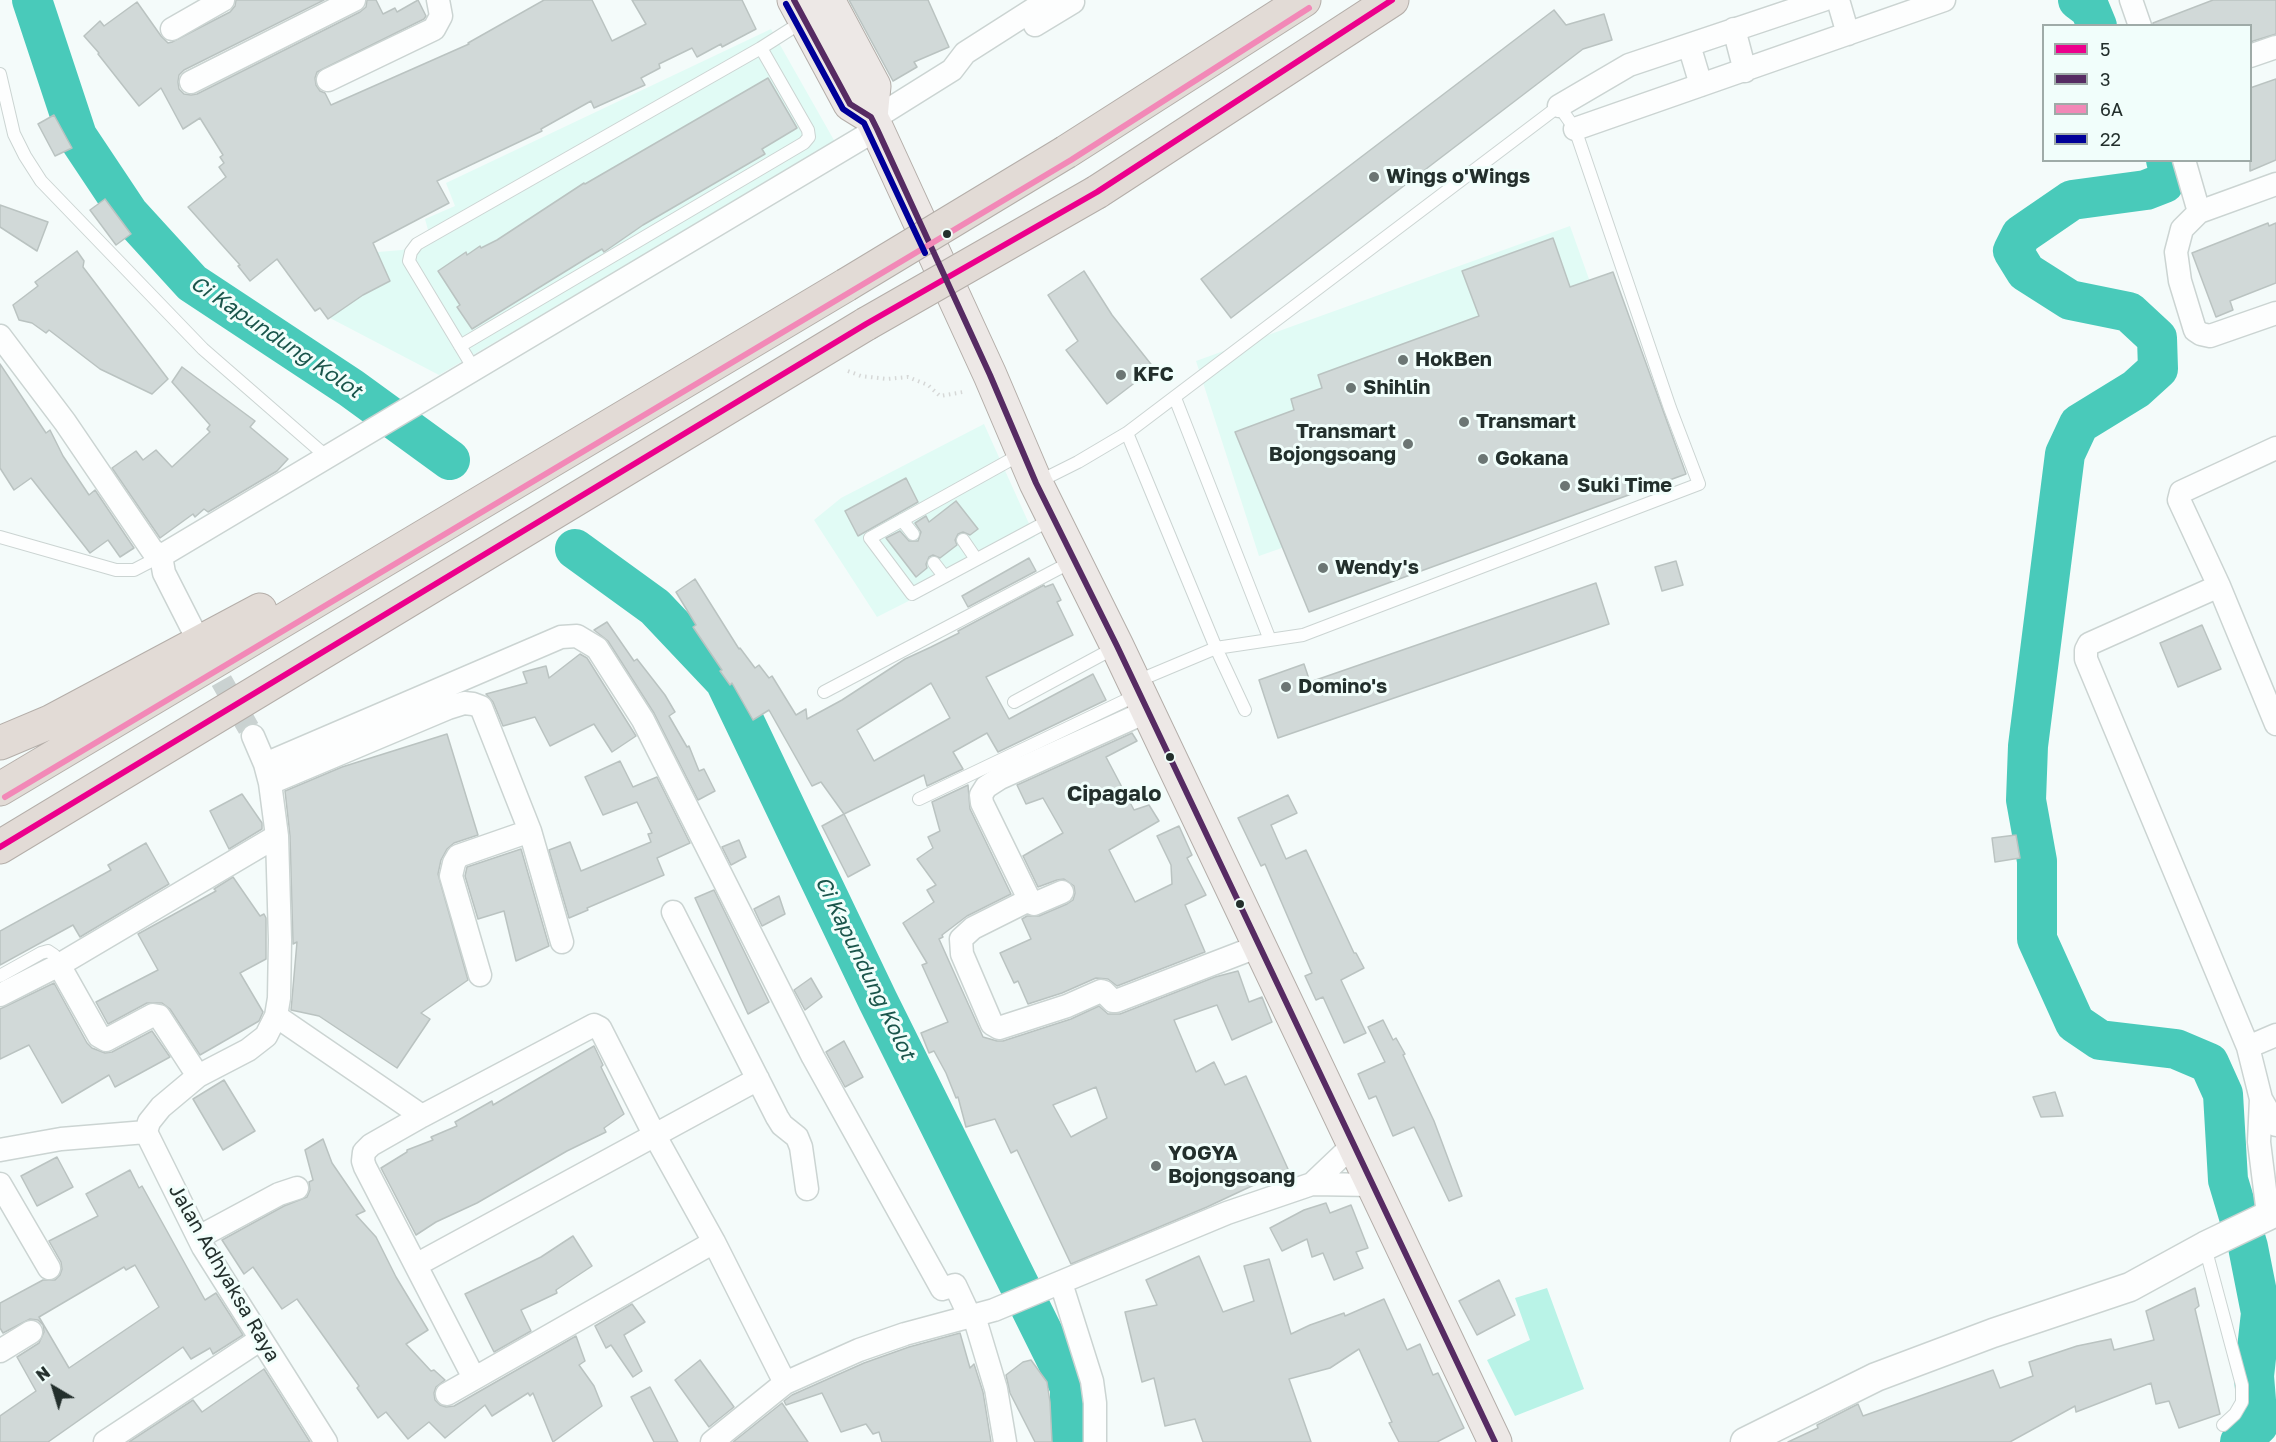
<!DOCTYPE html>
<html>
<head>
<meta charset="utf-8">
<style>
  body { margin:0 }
  #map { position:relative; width:2276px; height:1442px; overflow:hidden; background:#f4fbfa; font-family:"Golos Text",sans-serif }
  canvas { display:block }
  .legend { position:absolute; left:2042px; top:24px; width:210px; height:138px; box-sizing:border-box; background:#f1fefb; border:2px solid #9faba8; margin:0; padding:8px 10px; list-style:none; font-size:18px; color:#232f2c }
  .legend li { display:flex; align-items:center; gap:12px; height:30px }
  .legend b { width:30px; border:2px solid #9faba8 }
  .north { position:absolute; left:24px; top:1358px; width:60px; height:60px; -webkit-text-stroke:4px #f1fefb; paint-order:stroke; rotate:322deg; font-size:16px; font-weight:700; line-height:24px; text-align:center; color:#232f2c }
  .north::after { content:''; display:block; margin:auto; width:21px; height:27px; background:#232f2c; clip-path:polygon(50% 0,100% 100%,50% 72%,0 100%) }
</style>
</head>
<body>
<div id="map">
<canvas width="2276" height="1442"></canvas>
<ul class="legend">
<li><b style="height:8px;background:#ec008c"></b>5</li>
<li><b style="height:8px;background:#562b63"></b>3</li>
<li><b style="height:8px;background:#f288b7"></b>6A</li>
<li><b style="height:8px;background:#009"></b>22</li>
</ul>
<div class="north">N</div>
</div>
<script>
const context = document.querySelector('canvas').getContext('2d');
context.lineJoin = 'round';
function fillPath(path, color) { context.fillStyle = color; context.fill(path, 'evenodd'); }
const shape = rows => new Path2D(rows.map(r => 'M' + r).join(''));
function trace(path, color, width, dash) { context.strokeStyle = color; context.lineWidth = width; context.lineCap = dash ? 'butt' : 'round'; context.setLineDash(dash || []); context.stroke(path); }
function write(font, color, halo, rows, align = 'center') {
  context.font = font + ' "Golos Text",sans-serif'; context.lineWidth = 6; context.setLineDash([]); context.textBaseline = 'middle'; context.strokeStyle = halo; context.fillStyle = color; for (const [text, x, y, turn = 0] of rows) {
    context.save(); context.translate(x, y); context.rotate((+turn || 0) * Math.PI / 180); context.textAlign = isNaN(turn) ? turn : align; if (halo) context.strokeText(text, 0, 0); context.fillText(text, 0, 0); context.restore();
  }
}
const built = shape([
  [771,29,835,142,439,375,330,318,362,295,354,254,402,250,431,241,425,219,455,206,446,183],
  [1570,226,1640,422,1259,556,1196,361],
  [984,424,1035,537,877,617,814,520,841,498]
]);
const green = shape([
  [1547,1288,1584,1389,1515,1416,1487,1360,1530,1340,1515,1298]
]);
const river = shape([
  [32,0,77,136,129,214,192,283,351,388,450,460],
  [2078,0,2090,9,2097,26],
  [2166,160,2168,168,2164,183,2146,190,2072,200,2021,235,2013,251,2026,272,2070,300,2129,312,2157,338,2158,369,2136,389,2079,424,2065,454,2028,746,2026,800,2037,861,2037,939,2075,1023,2100,1040,2176,1049,2209,1063,2223,1094,2228,1180,2248,1247,2261,1313,2254,1376,2258,1425,2240,1442],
  [575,549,655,607,725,681,878,1001,1070,1387,1070,1442]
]);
const building = shape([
  [236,0,324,0,184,70,179,75,178,82,179,89,184,94,191,95,197,94,360,12,366,7,367,0,376,0,383,14,395,8,397,12,418,0,426,16,424,19,317,72,315,78,316,85,320,91,325,93,331,105,469,44,468,43,544,0,592,0,612,41,646,24,632,0,742,0,756,29,722,47,721,44,697,57,692,48,659,64,660,68,641,78,645,85,594,108,591,101,541,129,542,131,437,181,449,203,373,243,390,281,363,295,328,319,320,308,315,311,277,259,250,281,238,266,240,265,188,207,226,177,219,167,224,163,220,157,223,155,200,118,183,129,161,88,139,106,98,54,99,53,84,36,100,21,104,26,137,2,161,36,168,43,172,42,230,12,235,6,236,0],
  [849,0,928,0,949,47,914,62,917,67,893,81,849,0],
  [2213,0,2276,0,2276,34,2250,42,2250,26,2153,26,2153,23,2213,0],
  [1554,10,1566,25,1604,14,1612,40,1583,49,1231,318,1201,279,1554,10],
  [768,78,797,128,762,149,765,154,643,225,604,252,602,249,587,258,472,329,457,307,460,305,438,271,466,252,467,255,480,246,481,248,497,240,584,183,585,184,768,78],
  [2276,79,2276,160,2250,171,2250,88,2276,79],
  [54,115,72,148,55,156,38,124,54,115],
  [105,199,131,234,116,245,90,210,105,199],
  [0,205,48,222,37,251,0,227,0,205],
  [2268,223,2269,226,2276,223,2276,283,2230,301,2233,310,2216,317,2192,253,2268,223],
  [1553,238,1570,287,1613,272,1686,474,1309,612,1235,432,1294,410,1291,399,1322,388,1318,375,1479,316,1462,271,1553,238],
  [77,251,84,261,83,267,168,379,152,394,100,369,49,330,46,333,32,323,19,320,13,305,38,286,35,282,77,251],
  [1084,271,1112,315,1154,368,1107,404,1066,350,1078,341,1048,295,1084,271],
  [0,364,46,433,50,430,63,456,89,495,95,490,134,548,120,557,108,540,90,553,31,478,14,490,0,468,0,364],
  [182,367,255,421,250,427,288,459,277,471,208,512,204,509,195,517,193,514,160,538,112,468,136,451,143,460,156,450,172,467,210,432,207,429,210,425,172,382,182,367],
  [906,478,918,502,858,536,845,511,906,478],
  [956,501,978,529,970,535,963,532,958,534,955,540,957,545,940,558,933,555,929,557,926,564,927,568,916,577,886,538,900,531,909,541,918,541,921,532,915,523,926,516,929,522,956,501],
  [1029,558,1036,571,968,607,962,596,1029,558],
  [1676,561,1683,585,1662,591,1655,567,1676,561],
  [695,579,739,649,740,648,755,668,759,665,769,678,772,676,796,715,806,709,807,719,842,700,905,659,931,647,959,633,958,631,1044,585,1045,587,1053,584,1061,600,1057,602,1073,635,986,677,1009,719,1093,674,1106,700,998,752,987,733,953,752,963,769,927,786,924,775,844,814,821,782,812,786,769,710,753,720,732,683,730,685,720,671,722,670,693,627,696,625,676,592,695,579],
  [931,683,950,718,874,761,857,730,931,683],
  [1596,583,1609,624,1278,738,1259,680,1304,664,1310,682,1596,583],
  [607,622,634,661,637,659,665,695,675,712,669,716,687,747,689,746,699,771,704,769,715,791,698,800,654,713,608,641,594,630,607,622],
  [2202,625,2221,669,2178,687,2160,643,2202,625],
  [580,654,587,658,636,736,612,752,594,724,550,746,535,717,503,726,493,702,486,694,527,683,523,672,546,666,549,678,580,654],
  [1132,733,1137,741,1106,757,1134,810,1149,805,1159,821,1109,850,1135,902,1172,884,1171,865,1157,836,1179,826,1192,855,1187,858,1206,895,1185,905,1205,952,1117,986,1108,979,1096,978,1062,993,1028,1004,1018,981,1014,983,1000,953,1031,939,1022,919,1027,916,1039,916,1067,904,1073,900,1075,893,1074,886,1064,879,1057,880,1038,887,1023,856,1063,833,1043,798,1026,804,1017,785,1132,733],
  [447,734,478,835,454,843,447,849,441,860,438,874,468,980,421,1013,430,1019,397,1068,319,1016,291,1010,297,942,293,944,290,836,285,791,342,767,447,734],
  [620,761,633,787,657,777,690,843,657,858,664,875,587,908,588,910,569,918,549,850,570,842,581,871,651,842,648,834,652,833,637,802,603,815,585,777,620,761],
  [968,785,970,809,1011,894,967,916,942,935,943,937,939,939,983,1037,997,1041,1003,1041,1071,1019,1099,1006,1108,1014,1120,1014,1215,977,1238,971,1249,1002,1262,997,1272,1022,1232,1040,1217,1005,1174,1020,1196,1072,1214,1062,1225,1085,1246,1076,1288,1169,1207,1207,1071,1264,1017,1150,1011,1153,995,1119,966,1127,958,1097,956,1098,946,1073,934,1051,929,1053,921,1033,948,1022,922,965,927,963,903,923,934,902,927,890,936,885,917,859,933,848,928,837,940,831,932,802,968,785],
  [1096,1087,1107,1118,1071,1137,1053,1105,1096,1087],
  [242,794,262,823,262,829,229,849,210,811,242,794],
  [1288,795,1297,813,1271,825,1286,859,1306,850,1354,953,1356,953,1364,968,1341,980,1366,1033,1344,1043,1323,997,1316,1000,1305,976,1312,973,1265,864,1261,866,1238,818,1288,795],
  [844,814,870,865,848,877,822,826,844,814],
  [2016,835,2020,858,1995,862,1992,838,2016,835],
  [739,840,746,857,731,865,722,847,739,840],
  [146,843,169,884,80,937,73,925,0,965,0,931,111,870,108,865,146,843],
  [521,849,549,946,516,961,504,911,478,919,465,876,467,867,521,849],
  [233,877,260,916,264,914,266,918,266,959,240,973,263,1012,259,1021,200,1055,170,1009,162,1003,147,1003,108,1024,96,1002,158,970,138,934,216,891,214,889,233,877],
  [714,890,769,1002,748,1014,695,898,714,890],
  [779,896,785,914,762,926,754,909,779,896],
  [811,978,822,997,805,1010,794,990,811,978],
  [54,983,87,1043,92,1048,105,1053,112,1052,152,1031,170,1057,115,1087,109,1075,62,1103,29,1045,0,1059,0,1009,54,983],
  [1383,1020,1393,1040,1396,1038,1405,1054,1403,1055,1434,1121,1462,1196,1449,1201,1414,1127,1393,1136,1376,1096,1369,1099,1358,1074,1385,1062,1368,1027,1383,1020],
  [844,1041,863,1077,845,1087,826,1052,844,1041],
  [594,1046,603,1065,601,1067,624,1114,604,1128,606,1132,567,1151,477,1203,436,1222,416,1235,381,1168,407,1152,407,1150,433,1140,431,1137,457,1126,455,1122,492,1101,493,1105,594,1046],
  [224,1080,255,1131,223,1150,193,1099,224,1080],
  [2055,1092,2063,1116,2041,1117,2033,1097,2055,1092],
  [323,1139,332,1163,365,1211,356,1215,376,1237,396,1277,428,1330,406,1344,431,1371,434,1370,445,1380,436,1387,434,1393,435,1400,440,1405,446,1407,454,1406,576,1336,585,1361,579,1365,594,1386,602,1406,553,1442,533,1393,530,1396,528,1393,492,1416,485,1405,445,1438,429,1422,408,1439,386,1412,378,1418,357,1388,359,1386,297,1299,282,1309,253,1267,244,1274,222,1240,284,1206,307,1197,310,1190,309,1182,313,1180,305,1150,323,1139],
  [57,1157,73,1187,37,1206,21,1176,57,1157],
  [130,1170,139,1188,142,1186,205,1300,216,1293,243,1335,213,1354,210,1348,191,1359,183,1347,48,1442,0,1442,0,1416,36,1391,17,1357,39,1343,44,1332,43,1325,38,1320,30,1319,3,1333,0,1328,0,1303,43,1280,55,1280,60,1275,62,1269,61,1262,49,1241,98,1216,86,1194,130,1170],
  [135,1265,159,1307,69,1368,39,1317,124,1267,126,1270,135,1265],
  [1326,1203,1330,1213,1351,1205,1368,1248,1356,1252,1363,1268,1334,1280,1323,1253,1312,1257,1307,1239,1282,1251,1270,1228,1304,1210,1326,1203],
  [573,1236,592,1266,556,1290,557,1293,521,1310,531,1331,494,1352,465,1294,541,1257,573,1236],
  [1199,1256,1223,1312,1254,1301,1244,1266,1269,1259,1291,1334,1310,1325,1344,1313,1345,1316,1384,1299,1407,1350,1420,1344,1433,1375,1438,1373,1464,1428,1437,1442,1399,1442,1389,1423,1392,1422,1359,1349,1330,1368,1289,1379,1311,1442,1203,1442,1195,1419,1165,1426,1154,1378,1142,1382,1125,1312,1157,1305,1146,1280,1199,1256],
  [1499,1280,1515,1315,1477,1335,1459,1301,1499,1280],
  [2195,1288,2199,1306,2195,1309,2220,1414,2179,1428,2169,1401,2156,1404,2151,1383,2076,1412,2075,1406,2010,1442,1788,1442,1818,1428,1817,1425,1858,1404,1863,1416,1993,1370,2000,1388,2033,1376,2029,1362,2077,1346,2111,1339,2114,1350,2154,1340,2146,1311,2195,1288],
  [632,1304,645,1322,624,1335,642,1371,633,1377,611,1345,606,1348,595,1326,632,1304],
  [960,1333,970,1368,974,1364,983,1392,991,1442,882,1442,879,1432,873,1434,866,1424,841,1432,822,1393,786,1405,784,1401,792,1395,864,1363,909,1347,960,1333],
  [700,1360,734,1407,709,1427,675,1380,700,1360],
  [1031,1360,1047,1382,1050,1402,1052,1442,1035,1442,1010,1393,1006,1375,1023,1362,1031,1360],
  [264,1369,310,1442,129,1442,193,1400,202,1412,264,1369],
  [650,1387,678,1442,654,1442,631,1397,650,1387],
  [782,1403,808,1442,733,1442,782,1403]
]);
const minorTunnel = shape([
  [205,652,253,736]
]);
const path = shape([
  [848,371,861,376,887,379,908,377,928,385,940,396,963,392,966,390]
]);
const service = shape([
  [0,74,14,134,25,156,41,181,203,349,327,457],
  [460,346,804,143,809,137,808,130,761,48,805,20],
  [474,369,409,261,411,252,417,244,761,48],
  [1175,398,1270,640],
  [1127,433,1216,648,1245,710],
  [1021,454,870,538,912,594,1052,519],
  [1038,482,1078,462,1127,433,1559,106,1575,129,1670,408,1699,484,1303,635,1216,648,1135,682],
  [902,520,913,534],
  [0,537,116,570,134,570,161,556],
  [963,540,976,559],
  [934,563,944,576],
  [824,692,1073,561],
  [1014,702,1116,647],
  [919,799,1139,694],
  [0,976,41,953,48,951,54,955,59,965],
  [2205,1247,2242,1385,2242,1402,2235,1414,2223,1425]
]);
const minor = shape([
  [1838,0,1848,34],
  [2131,0,2140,26],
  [1035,25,1073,2,1072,0],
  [172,29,223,0],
  [1734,29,1745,71],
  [1689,45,1701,85],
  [2250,56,2276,47],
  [328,80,434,29,441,16,438,0],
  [191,82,354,0],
  [1559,106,1629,65,1823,0],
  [872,120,952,70,965,53,1048,0],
  [1575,129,1944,0],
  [2184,160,2199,212],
  [2276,184,2199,212,2182,229,2176,252,2180,281,2195,330,2201,334,2210,336,2276,313],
  [0,336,65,422,152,550,161,556],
  [2276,448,2181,492,2179,500,2219,586,2276,724],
  [161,556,877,129],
  [161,556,164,573,194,632],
  [2219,586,2089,644,2086,650,2086,659,2248,1047,2276,1035],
  [1148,711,1000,778,986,787,981,795,982,803,1028,897,1027,901,973,928,961,939,962,954,992,1024,999,1028,1067,1006,1101,991,1104,992,1113,1001,1116,1001,1259,946],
  [253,736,265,764,270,783,277,836,280,940,279,998,276,1016,266,1036,248,1050,198,1076,161,1107,149,1122,146,1132,203,1247,326,1442],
  [265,764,561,637,577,636,597,648,643,720,813,1057,942,1289,955,1285,970,1317],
  [270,783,448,708,464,703,473,704,481,707,530,831,562,942],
  [1027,901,1034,904,1062,892],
  [673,912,777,1117,782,1125,797,1137,801,1147,807,1189],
  [59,965,99,1036,106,1040,153,1015,159,1016,198,1076],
  [480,975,451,876,454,863,458,856,530,831],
  [0,995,59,965,277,836],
  [276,1016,422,1116],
  [2248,1047,2261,1099,2276,1125],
  [2261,1099,2259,1142,2268,1214],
  [0,1150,61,1139,146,1132],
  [0,1184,49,1268],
  [1312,1184,1353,1145],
  [199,1237,279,1194,297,1188],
  [416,1265,758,1079],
  [1061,1283,1092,1381,1095,1403,1095,1442],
  [974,1316,996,1389,1005,1442],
  [0,1351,31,1332],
  [474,1378,365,1167,363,1161,364,1152,371,1145,422,1116,594,1025,600,1028,654,1134,714,1242,785,1383],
  [447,1394,714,1242],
  [105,1442,261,1339],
  [712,1442,785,1383,859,1350,905,1334,994,1310,1227,1213,1312,1184,1373,1185]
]);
const tertiary = shape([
  [1745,1442,1876,1377,1993,1333,2130,1287,2205,1246,2276,1212]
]);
const primary = shape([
  [794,0,850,104,871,117,877,129,990,375,1036,483,1117,646,1495,1442],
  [828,0,874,86,871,117]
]);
const motorway = shape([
  [1066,152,1304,0],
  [1097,192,1392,0],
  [0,743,50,722,260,610],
  [0,789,846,285],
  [0,847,866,324]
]);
const motorwayBridge = shape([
  [846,285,1066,152],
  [866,324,1097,192]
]);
const bus1 = shape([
  [0,847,866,324,1097,192,1392,0]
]);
const bus2 = shape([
  [794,0,850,104,871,117,877,129,990,375,1036,483,1117,646,1495,1442]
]);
const bus3 = shape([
  [5,797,1071,160,1309,8]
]);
const bus4 = shape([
  [786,4,843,109,864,123,925,253]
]);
const markers = [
  [1374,177,6,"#6c7674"],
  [947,234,5,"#232f2c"],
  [1403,360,6,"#6c7674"],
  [1121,375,6,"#6c7674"],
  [1351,388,6,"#6c7674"],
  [1464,422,6,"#6c7674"],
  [1408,444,6,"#6c7674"],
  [1483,459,6,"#6c7674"],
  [1565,486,6,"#6c7674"],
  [1323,568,6,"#6c7674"],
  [1286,687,6,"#6c7674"],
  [1170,757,5,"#232f2c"],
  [1240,904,5,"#232f2c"],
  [1156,1166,6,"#6c7674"]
];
const poiNames = [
  ["Wings o'Wings",1386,177],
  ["HokBen",1415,360],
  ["KFC",1133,375],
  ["Shihlin",1363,388],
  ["Transmart",1476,422],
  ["Transmart",1396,432,"right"],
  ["Bojongsoang",1396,455,"right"],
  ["Gokana",1495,459],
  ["Suki Time",1577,486],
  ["Wendy's",1335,568],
  ["Domino's",1298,687],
  ["YOGYA",1168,1154],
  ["Bojongsoang",1168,1177]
];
const streetNames = [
  ["Jalan Adhyaksa Raya",224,1273,60]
];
const waterNames = [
  ["Ci Kapundung Kolot",276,337,34],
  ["Ci Kapundung Kolot",865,968,64]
];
const quarterNames = [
  ["Cipagalo",1114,794]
];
fillPath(built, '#e1fbf5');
fillPath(green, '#b9f3e7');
trace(river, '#49caba', 40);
fillPath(building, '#d1d9d8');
trace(building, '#bac3c1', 1.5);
trace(minorTunnel, '#cad2d1', 22, [22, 11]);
trace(service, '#cbd4d2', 14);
trace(minor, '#cbd4d2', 25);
trace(tertiary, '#cbd4d2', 31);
trace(primary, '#b4aea9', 35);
trace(motorway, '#b4aea9', 35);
trace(path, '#d6d8d7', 4, [1.5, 4.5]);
trace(service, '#fdfefe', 12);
trace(minor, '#fdfefe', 22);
trace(tertiary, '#fdfefe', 28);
trace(primary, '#ede8e6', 33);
trace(motorway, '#e2dbd6', 33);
trace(motorwayBridge, '#b4aea9', 35, []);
trace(motorwayBridge, '#e2dbd6', 33);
trace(bus1, '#ec008c', 6);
trace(bus2, '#562b63', 6);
trace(bus3, '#f288b7', 6);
trace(bus4, '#009', 6);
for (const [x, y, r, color] of markers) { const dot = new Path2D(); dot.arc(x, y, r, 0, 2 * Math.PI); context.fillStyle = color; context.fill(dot); trace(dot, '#f1fefb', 2); }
write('bold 20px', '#232f2c', '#f1fefb', poiNames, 'left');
write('20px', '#232f2c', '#f1fefb', streetNames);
write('italic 21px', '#1a554b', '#f1fefb', waterNames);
write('bold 22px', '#232f2c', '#f1fefb', quarterNames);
</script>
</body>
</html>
